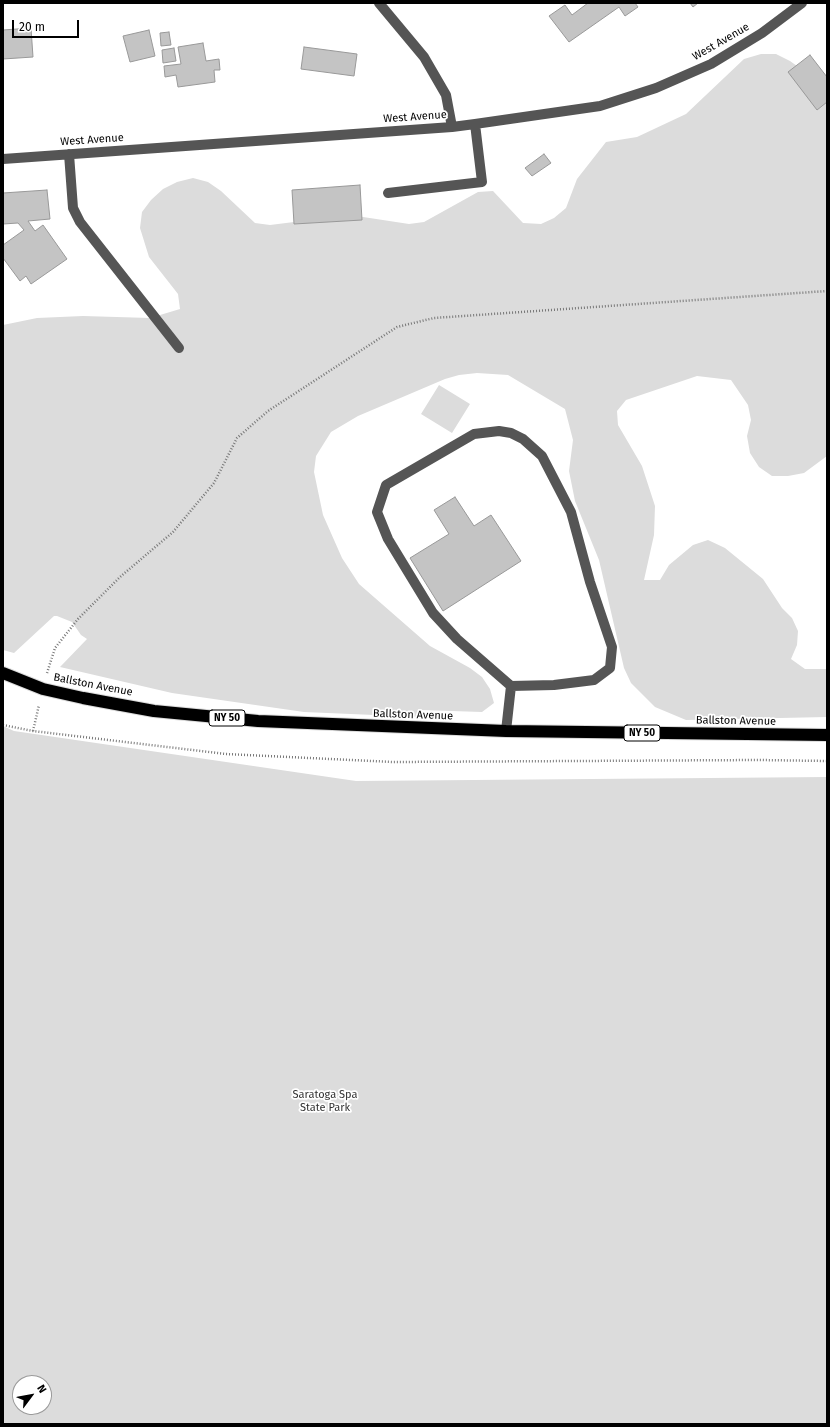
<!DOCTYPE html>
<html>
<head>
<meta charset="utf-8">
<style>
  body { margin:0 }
  #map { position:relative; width:830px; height:1427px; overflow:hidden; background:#fff; font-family:"Fira Sans",sans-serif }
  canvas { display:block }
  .frame { position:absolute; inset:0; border:4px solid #000; pointer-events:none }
  .north { position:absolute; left:12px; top:1375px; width:40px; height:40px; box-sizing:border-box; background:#fff; border:1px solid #999; border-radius:50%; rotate:58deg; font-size:11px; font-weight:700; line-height:16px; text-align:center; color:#000 }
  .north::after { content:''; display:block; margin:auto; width:14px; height:18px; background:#000; clip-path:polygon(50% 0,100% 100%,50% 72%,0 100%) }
  .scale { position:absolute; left:12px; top:20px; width:67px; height:18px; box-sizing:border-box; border:2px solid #000; border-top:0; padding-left:5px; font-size:12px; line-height:14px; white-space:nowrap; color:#000; -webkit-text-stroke:3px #fff; paint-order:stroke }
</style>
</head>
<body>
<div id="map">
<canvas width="830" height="1427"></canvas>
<div class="frame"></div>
<div class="north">N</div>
<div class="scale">20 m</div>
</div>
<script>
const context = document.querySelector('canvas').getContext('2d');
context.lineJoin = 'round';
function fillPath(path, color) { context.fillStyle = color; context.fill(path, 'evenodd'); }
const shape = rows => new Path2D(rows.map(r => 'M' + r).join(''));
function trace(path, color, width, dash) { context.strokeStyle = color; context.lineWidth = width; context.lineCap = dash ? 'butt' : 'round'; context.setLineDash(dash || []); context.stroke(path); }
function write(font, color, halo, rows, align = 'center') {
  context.font = font + ' "Fira Sans",sans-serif'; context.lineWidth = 3.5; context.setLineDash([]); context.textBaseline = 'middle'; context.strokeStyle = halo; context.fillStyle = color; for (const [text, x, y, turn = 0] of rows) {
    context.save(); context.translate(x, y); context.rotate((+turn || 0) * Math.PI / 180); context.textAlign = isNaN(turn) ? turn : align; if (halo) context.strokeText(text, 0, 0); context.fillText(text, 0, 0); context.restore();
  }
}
const green = shape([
  [761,54,776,54,790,61,804,71,827,99,827,456,804,473,788,476,772,476,759,467,750,453,747,436,751,420,748,405,731,380,697,376,626,400,617,411,618,425,642,466,655,506,654,535,644,580,660,580,669,565,693,545,708,540,725,548,763,579,782,608,792,618,798,631,797,645,791,659,805,669,827,669,827,717,686,720,655,707,631,683,624,668,599,560,575,501,569,471,573,440,565,409,508,375,477,373,459,375,445,379,358,416,331,432,316,456,314,472,323,515,342,558,359,584,430,646,470,668,482,677,490,689,494,703,482,712,421,710,421,717,304,712,172,693,60,667,87,639,81,635,72,622,57,616,54,616,14,653,3,650,3,325,37,318,83,316,150,318,180,309,178,294,149,257,140,228,142,212,151,200,163,189,177,182,193,178,208,182,221,191,255,223,270,225,350,215,409,224,424,222,478,192,493,191,523,223,541,224,554,218,566,208,577,179,606,142,637,137,686,114,744,59],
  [439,385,470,404,452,433,421,414],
  [3,726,14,731,356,781,827,777,827,1424,3,1424],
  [20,1383,44,1383,44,1407,20,1407]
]);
const building = shape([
  [588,3,635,3,638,7,625,16,619,7,569,42,549,16,565,5,572,15,588,3],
  [690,3,698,3,693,7,690,3],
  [31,28,33,57,3,59,3,30,31,28],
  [149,30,155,56,130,62,123,36,149,30],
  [169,32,171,45,161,46,160,33,169,32],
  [203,43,206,61,219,59,220,70,214,70,215,82,178,87,176,75,165,77,164,66,181,64,178,47,203,43],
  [304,47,357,54,354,76,301,69,304,47],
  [174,48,176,61,163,63,162,50,174,48],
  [810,55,827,77,827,102,817,110,788,72,810,55],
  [544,154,551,163,532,176,525,168,544,154],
  [360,185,362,220,294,224,292,190,360,185],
  [47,190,50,219,28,221,35,231,43,225,67,259,31,284,26,276,20,281,3,258,3,245,24,230,18,223,3,224,3,193,47,190],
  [455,497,474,526,491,515,521,561,443,611,410,558,449,534,434,510,455,497]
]);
const path = shape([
  [47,673,55,648,78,619,120,577,173,532,214,483,237,438,268,411,397,327,434,318,827,291],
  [3,725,33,731,226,754,393,762,759,760,827,761],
  [33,731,39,705]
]);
const minor = shape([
  [379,3,424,57,446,95,452,127],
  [69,154,73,208,80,222,179,348],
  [3,159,452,127,475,124,600,106,656,88,711,64,762,33,802,3],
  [388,193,482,182,475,124],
  [506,731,511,686,457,639,433,613,388,539,377,512,386,485,474,434,499,431,511,433,523,439,542,456,571,512,590,582,612,647,610,668,594,680,554,685,511,686]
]);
const highway = shape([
  [3,673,43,689,83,698,154,711,258,721,506,731,827,735]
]);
const shields = [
  [227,718,36],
  [642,733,36]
];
const shieldNames = [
  ["NY 50",227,718],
  ["NY 50",642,733]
];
const streetNames = [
  ["West Avenue",721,42,-30],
  ["West Avenue",415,117,-4],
  ["West Avenue",92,140,-4],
  ["Ballston Avenue",93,685,11],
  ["Ballston Avenue",413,715,2],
  ["Ballston Avenue",736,721,1]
];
const parkNames = [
  ["Saratoga Spa",325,1095],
  ["State Park",325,1108]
];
fillPath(green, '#dcdcdc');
fillPath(building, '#c4c4c4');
trace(building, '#999', 1);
trace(highway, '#dbdbdb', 14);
trace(path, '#777', 2.5, [1, 2]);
trace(minor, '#555', 10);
trace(highway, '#000', 12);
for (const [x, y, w] of shields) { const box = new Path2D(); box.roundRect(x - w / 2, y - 8, w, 16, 3); context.fillStyle = '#fff'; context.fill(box); trace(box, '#000', 1); }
write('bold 10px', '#000', null, shieldNames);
write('11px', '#000', '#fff', streetNames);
write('11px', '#333', '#fff', parkNames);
</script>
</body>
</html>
